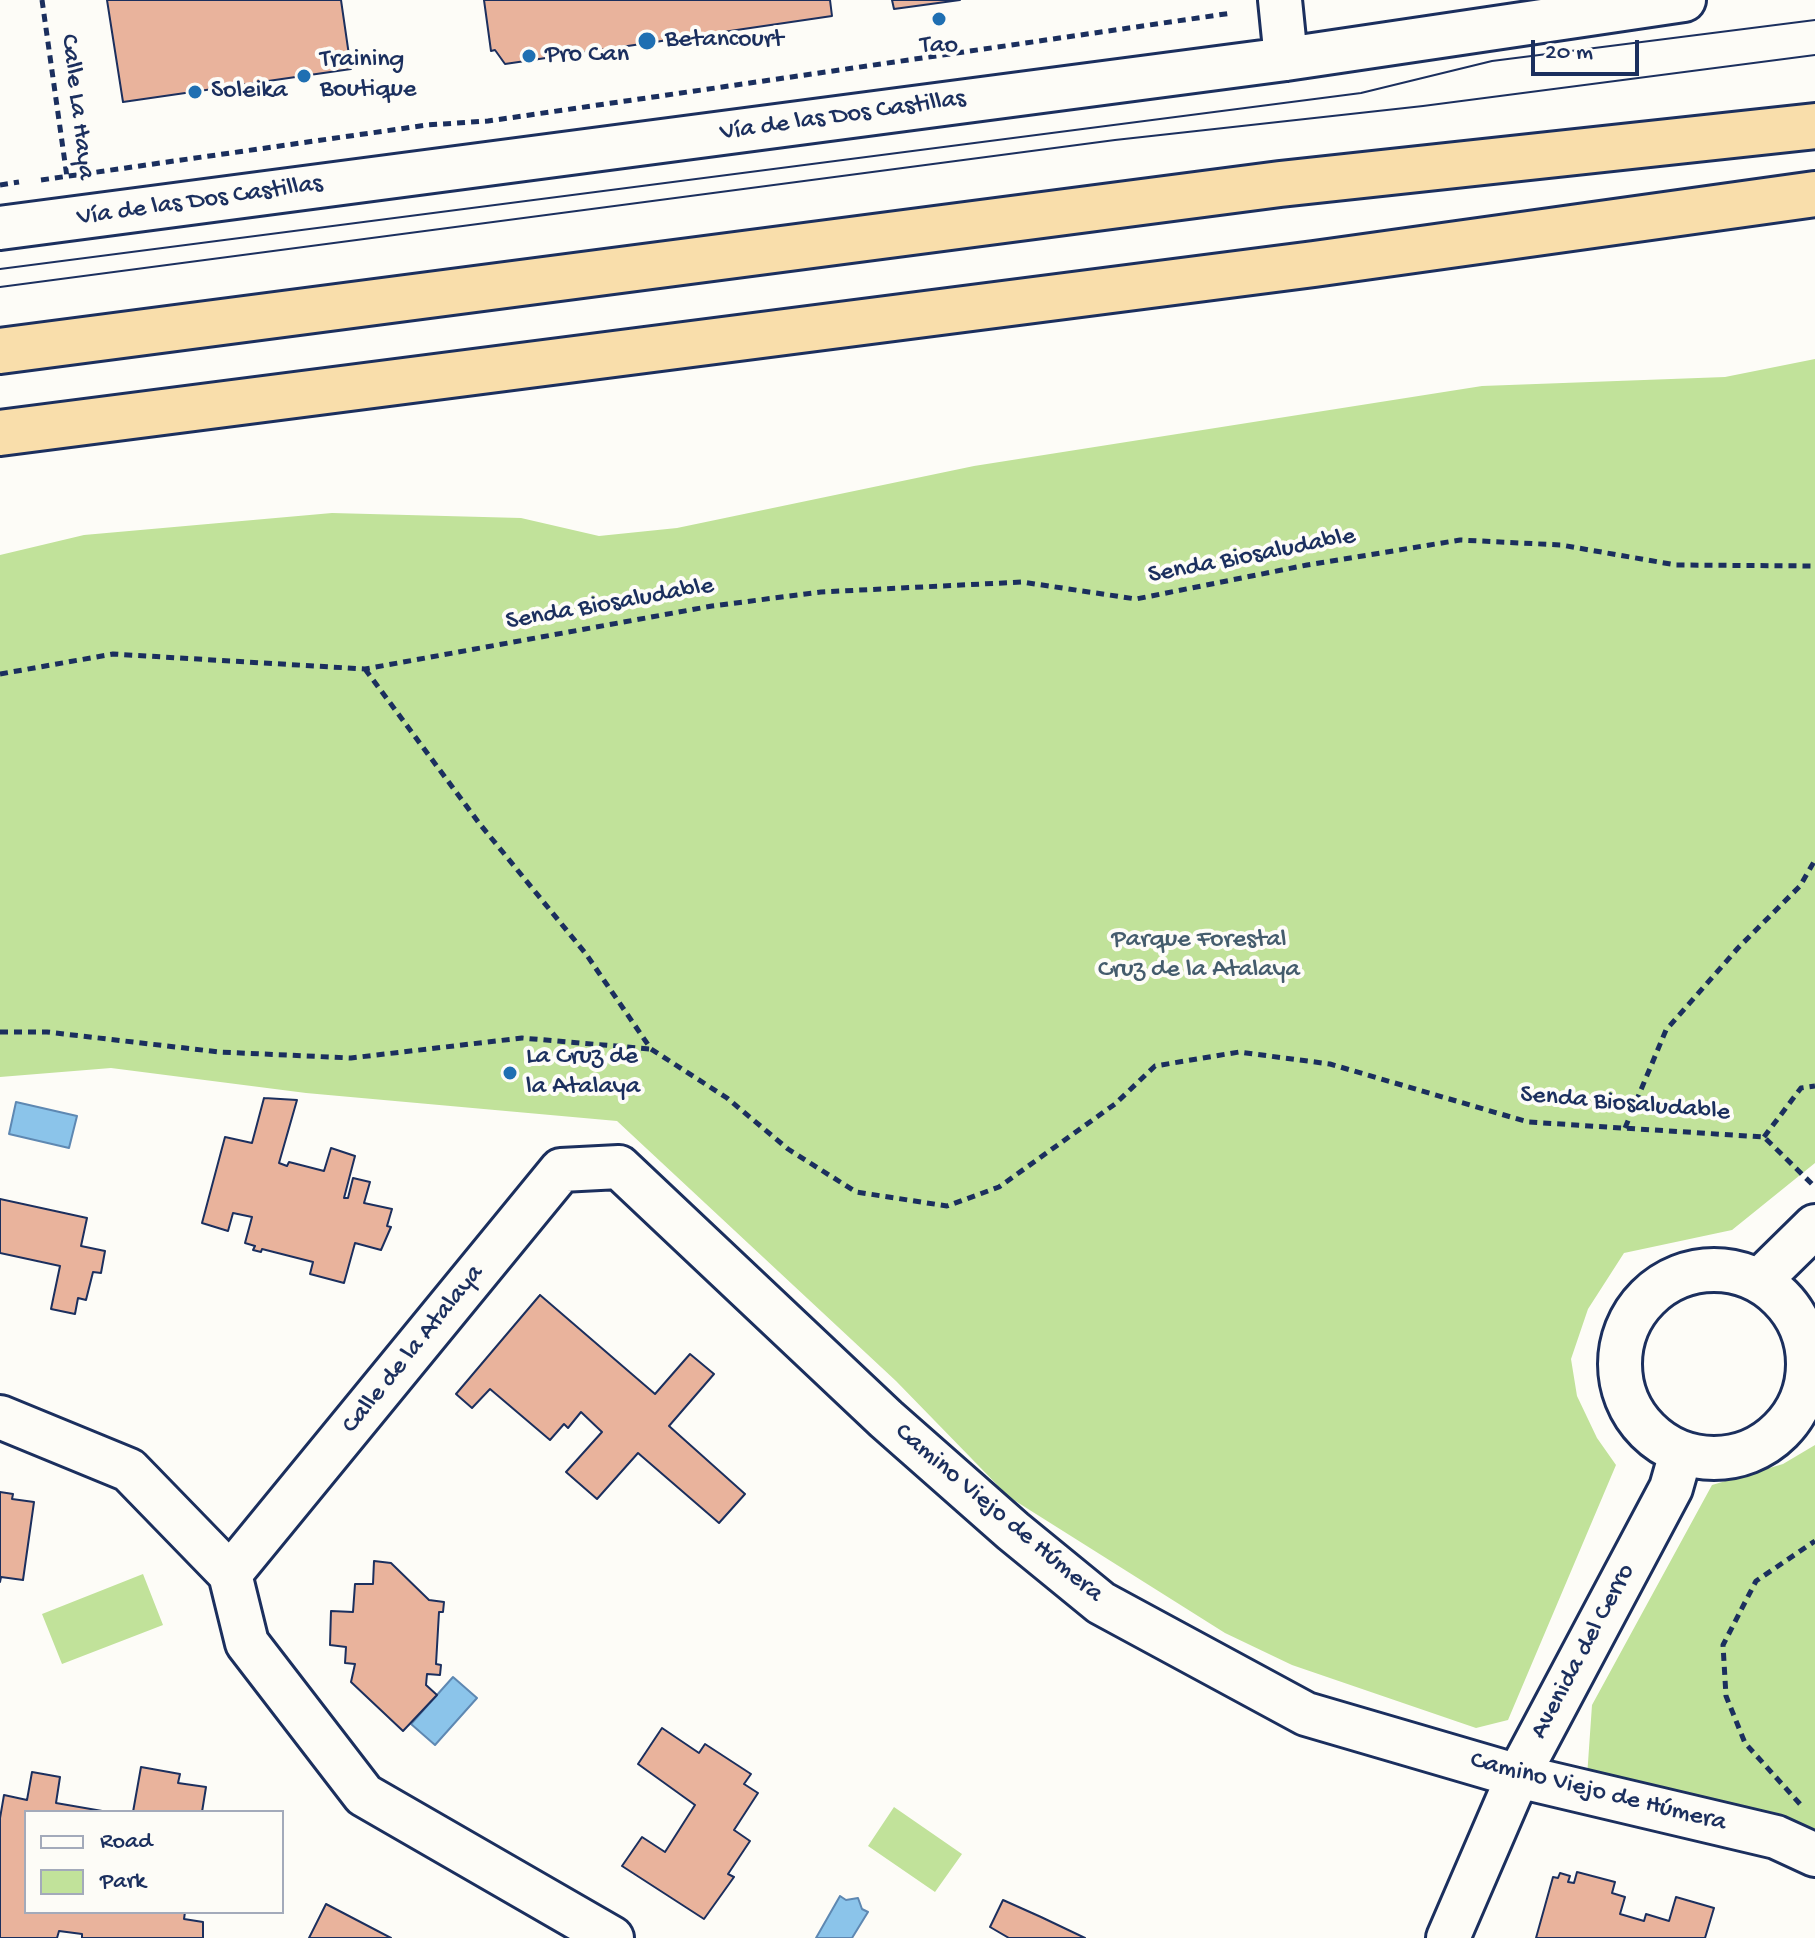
<!DOCTYPE html>
<html>
<head>
<meta charset="utf-8">
<style>
  body { margin:0 }
  #map { position:relative; width:1815px; height:1938px; overflow:hidden; background:#fdfcf7; font-family:"Gochi Hand",sans-serif }
  canvas { display:block }
  .legend { position:absolute; left:24px; top:1810px; width:260px; height:104px; box-sizing:border-box; background:#fdfcf7; border:2px solid #a3aaba; margin:0; padding:10px 14px; list-style:none; font-size:24px; color:#1b2f5e }
  .legend li { display:flex; align-items:center; gap:16px; height:40px }
  .legend b { width:40px; border:2px solid #a3aaba }
  .scale { position:absolute; left:1531px; top:40px; width:108px; height:36px; box-sizing:border-box; border:4px solid #1b2f5e; border-top:0; padding-left:10px; font-size:24px; line-height:28px; white-space:nowrap; color:#1b2f5e; -webkit-text-stroke:6px #fdfcf7; paint-order:stroke }
</style>
</head>
<body>
<div id="map">
<canvas width="1815" height="1938"></canvas>
<ul class="legend">
<li><b style="height:10px;background:#fdfcf7"></b>Road</li>
<li><b style="height:22px;background:#c1e29a"></b>Park</li>
</ul>
<div class="scale">20 m</div>
</div>
<script>
const context = document.querySelector('canvas').getContext('2d');
context.lineJoin = 'round';
function fillPath(path, color) { context.fillStyle = color; context.fill(path, 'evenodd'); }
const shape = rows => new Path2D(rows.map(r => 'M' + r).join(''));
function trace(path, color, width, dash) { context.strokeStyle = color; context.lineWidth = width; context.lineCap = dash ? 'butt' : 'round'; context.setLineDash(dash || []); context.stroke(path); }
function write(font, color, halo, rows, align = 'center') {
  context.font = font + ' "Gochi Hand",sans-serif'; context.lineWidth = 8; context.setLineDash([]); context.textBaseline = 'middle'; context.strokeStyle = halo; context.fillStyle = color; for (const [text, x, y, turn = 0] of rows) {
    context.save(); context.translate(x, y); context.rotate((+turn || 0) * Math.PI / 180); context.textAlign = isNaN(turn) ? turn : align; if (halo) context.strokeText(text, 0, 0); context.fillText(text, 0, 0); context.restore();
  }
}
const green = shape([
  [1815,359,1815,1163,1732,1230,1624,1253,1588,1309,1571,1359,1577,1396,1597,1438,1616,1465,1508,1720,1476,1728,1292,1665,1225,1633,1009,1497,896,1381,617,1121,306,1093,111,1068,0,1077,0,555,84,535,332,513,521,518,599,536,677,528,974,466,1482,386,1725,377],
  [1815,1445,1815,1839,1587,1777,1592,1705,1712,1485,1783,1464],
  [143,1574,163,1625,62,1664,42,1614],
  [894,1807,962,1854,935,1892,868,1846]
]);
const water = shape([
  [16,1102,77,1116,69,1148,9,1134,16,1102],
  [453,1677,477,1698,435,1745,411,1724,453,1677],
  [840,1896,846,1900,858,1898,862,1909,868,1912,852,1938,816,1938,840,1896]
]);
const building = shape([
  [107,0,341,0,351,69,123,102,107,0],
  [484,0,830,0,832,16,505,64,495,50,491,51,484,0],
  [892,0,960,0,894,9,892,0],
  [264,1098,297,1100,279,1163,287,1166,289,1162,324,1171,331,1148,355,1156,344,1198,348,1198,353,1178,370,1182,364,1203,392,1209,387,1226,391,1227,381,1250,355,1243,344,1283,310,1274,313,1262,262,1249,261,1252,253,1250,255,1246,245,1243,252,1217,233,1213,228,1231,202,1223,225,1137,252,1143,264,1098],
  [0,1199,87,1218,81,1246,105,1251,101,1273,93,1272,86,1300,78,1298,75,1314,51,1309,60,1266,0,1253,0,1199],
  [540,1295,655,1394,690,1354,714,1374,669,1426,745,1494,719,1523,638,1453,597,1499,566,1472,602,1432,581,1412,568,1428,564,1424,550,1440,490,1389,472,1408,456,1394,540,1295],
  [0,1492,13,1494,12,1499,34,1502,23,1580,1,1577,0,1582,0,1492],
  [374,1561,391,1563,429,1600,444,1602,443,1612,439,1612,436,1664,441,1665,440,1675,427,1674,426,1685,437,1695,403,1731,351,1682,355,1664,345,1663,346,1647,330,1645,331,1611,353,1612,355,1584,373,1584,374,1561],
  [662,1728,699,1753,705,1744,751,1774,744,1784,758,1793,734,1830,750,1841,728,1874,734,1877,704,1919,622,1866,642,1837,665,1852,695,1805,638,1764,662,1728],
  [141,1767,180,1774,178,1783,206,1787,202,1812,133,1812,141,1767],
  [32,1772,60,1777,56,1803,108,1812,26,1812,26,1912,185,1912,184,1919,203,1922,203,1938,82,1938,82,1934,59,1931,57,1938,0,1938,0,1818,4,1795,27,1800,32,1772],
  [1577,1872,1615,1882,1612,1893,1625,1897,1620,1914,1644,1921,1646,1914,1669,1921,1676,1897,1714,1908,1705,1938,1536,1938,1553,1877,1558,1878,1560,1873,1570,1876,1568,1882,1574,1883,1577,1872],
  [1003,1900,1041,1917,1085,1938,1009,1938,990,1927,1003,1900],
  [326,1904,391,1938,309,1938,326,1904]
]);
const path = shape([
  [42,0,67,177],
  [41,180,427,125,488,121,1232,13],
  [0,185,19,182],
  [365,669,479,823,586,954,651,1049,727,1098,788,1149,856,1192,947,1206,999,1187,1115,1104,1155,1066,1239,1052,1330,1064,1528,1122,1764,1137,1813,1185],
  [0,674,113,654,365,669,712,606,821,592,1022,582,1136,599,1307,565,1460,540,1561,545,1676,565,1815,566],
  [0,1032,47,1032,219,1052,351,1058,522,1038,650,1049],
  [1625,1128,1666,1030,1738,948,1800,886,1815,860],
  [1764,1137,1801,1088,1815,1086],
  [1800,1804,1745,1743,1726,1696,1723,1645,1756,1581,1815,1541]
]);
const minor = shape([
  [1280,0,1286,59],
  [0,228,1286,59,1684,0],
  '1620 1364a94 94 0 1 1 188 0a94 94 0 1 1-188 0Z',
  [1760,1280,1815,1226],
  [0,1417,129,1470,230,1574,247,1643,364,1795,612,1938],
  [230,1574,561,1170,619,1167,886,1419,1013,1531,1101,1603,1306,1714,1518,1776,1776,1837,1815,1855],
  [1448,1938,1518,1776,1671,1488,1681,1453]
]);
const motorway = shape([
  [0,351,1280,184,1815,126],
  [0,433,1314,264,1815,194]
]);
const tram = shape([
  [0,269,1361,93,1492,61,1815,20],
  [0,287,1115,140,1423,106,1815,55]
]);
const markers = [
  [939,19,8,"#1f6fb2"],
  [647,41,10,"#1f6fb2"],
  [529,56,8,"#1f6fb2"],
  [304,76,8,"#1f6fb2"],
  [195,92,8,"#1f6fb2"],
  [510,1073,8,"#1f6fb2"]
];
const poiNames = [
  ["Betancourt",665,41],
  ["Tao",939,47,"center"],
  ["Pro Can",545,56],
  ["Training",320,61],
  ["Boutique",320,91],
  ["Soleika",211,92],
  ["La Cruz de",526,1058],
  ["la Atalaya",526,1088]
];
const streetNames = [
  ["Calle La Haya",76,107,83],
  ["Vía de las Dos Castillas",843,117,-8],
  ["Vía de las Dos Castillas",200,202,-8],
  ["Senda Biosaludable",1252,557,-11],
  ["Senda Biosaludable",610,605,-10],
  ["Senda Biosaludable",1625,1105,5],
  ["Calle de la Atalaya",414,1350,-51],
  ["Camino Viejo de Húmera",998,1514,40],
  ["Avenida del Cerro",1584,1652,-62],
  ["Camino Viejo de Húmera",1598,1793,14]
];
const parkNames = [
  ["Parque Forestal",1199,941],
  ["Cruz de la Atalaya",1199,971]
];
fillPath(green, '#c1e29a');
fillPath(water, '#8bc4ea');
trace(water, '#5e88b2', 2);
fillPath(building, '#e9b39c');
trace(building, '#1b2f5e', 2);
trace(minor, '#1b2f5e', 48);
trace(motorway, '#1b2f5e', 50);
trace(path, '#1b2f5e', 5, [8, 6]);
trace(minor, '#fdfcf7', 42);
trace(motorway, '#f9deab', 44);
trace(tram, '#1b2f5e', 2);
for (const [x, y, r, color] of markers) { const dot = new Path2D(); dot.arc(x, y, r, 0, 2 * Math.PI); context.fillStyle = color; context.fill(dot); trace(dot, '#fdfcf7', 3); }
write('26px', '#1b2f5e', '#fdfcf7', poiNames, 'left');
write('26px', '#1b2f5e', '#fdfcf7', streetNames);
write('26px', '#445c6d', '#fdfcf7', parkNames);
</script>
</body>
</html>
